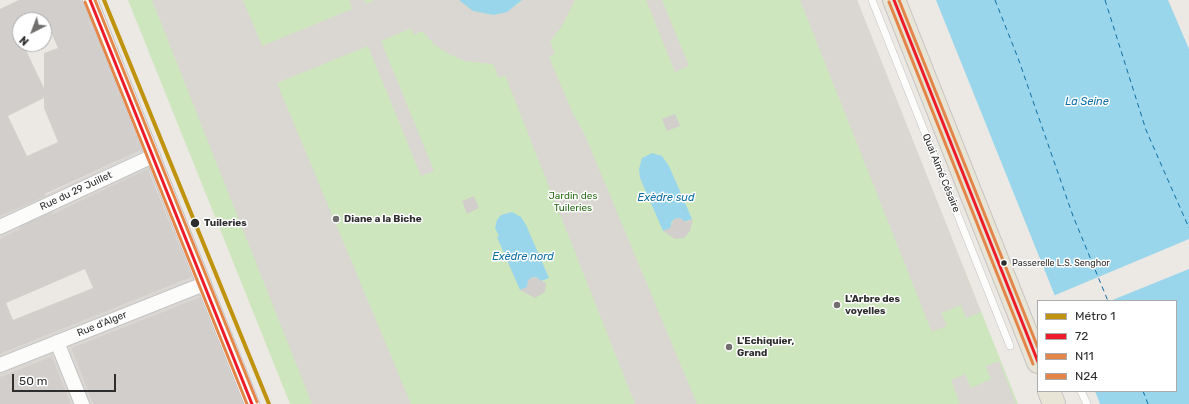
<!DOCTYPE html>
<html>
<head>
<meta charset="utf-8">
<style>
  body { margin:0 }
  #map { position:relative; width:1189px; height:404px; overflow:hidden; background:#ece8e4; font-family:Rubik,sans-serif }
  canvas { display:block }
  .legend { position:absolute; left:1037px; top:300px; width:140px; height:92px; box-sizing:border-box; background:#fff; border:1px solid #ababab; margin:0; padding:5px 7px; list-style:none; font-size:12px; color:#2e2e2e }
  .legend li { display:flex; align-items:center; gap:8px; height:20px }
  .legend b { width:20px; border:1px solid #ababab }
  .north { position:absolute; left:12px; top:12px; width:40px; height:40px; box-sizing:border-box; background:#fff; border:1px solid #ababab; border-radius:50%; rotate:222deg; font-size:11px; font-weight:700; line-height:16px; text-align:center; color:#2e2e2e }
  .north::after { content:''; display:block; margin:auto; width:14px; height:18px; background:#706f6e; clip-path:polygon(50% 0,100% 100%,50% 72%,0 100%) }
  .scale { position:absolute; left:12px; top:374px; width:104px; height:18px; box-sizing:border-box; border:2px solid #2e2e2e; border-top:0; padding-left:5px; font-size:12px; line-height:14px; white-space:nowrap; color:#2e2e2e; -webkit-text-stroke:3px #fff; paint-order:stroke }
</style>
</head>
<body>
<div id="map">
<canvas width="1189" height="404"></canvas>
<ul class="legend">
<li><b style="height:5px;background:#c0930e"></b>Métro 1</li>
<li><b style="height:5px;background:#ee1b29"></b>72</li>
<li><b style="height:5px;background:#e38548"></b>N11</li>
<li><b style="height:5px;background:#e38548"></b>N24</li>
</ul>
<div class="north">N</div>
<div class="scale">50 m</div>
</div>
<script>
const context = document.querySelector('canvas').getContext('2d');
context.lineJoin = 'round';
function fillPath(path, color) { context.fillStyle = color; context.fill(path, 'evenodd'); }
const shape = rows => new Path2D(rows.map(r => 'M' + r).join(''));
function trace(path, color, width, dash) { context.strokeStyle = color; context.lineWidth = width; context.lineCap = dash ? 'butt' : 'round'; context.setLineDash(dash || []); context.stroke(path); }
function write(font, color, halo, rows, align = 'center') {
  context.font = font + ' Rubik,sans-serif'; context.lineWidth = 3; context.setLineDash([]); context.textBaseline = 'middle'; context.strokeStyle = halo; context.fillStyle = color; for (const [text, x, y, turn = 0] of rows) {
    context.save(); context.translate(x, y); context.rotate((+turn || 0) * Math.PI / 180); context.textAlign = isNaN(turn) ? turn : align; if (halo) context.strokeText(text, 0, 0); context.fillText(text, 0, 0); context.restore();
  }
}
const green = shape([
  [128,0,857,0,1018,404,290,404]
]);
const plaza = shape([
  [81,0,84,0,144,151,0,219,0,216,141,150],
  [152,0,243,0,262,46,352,9,349,0,364,0,366,4,375,0,459,0,473,11,494,15,500,14,519,4,522,0,575,0,562,26,550,41,555,54,549,57,573,114,584,133,697,404,635,404,505,75,499,78,493,64,465,61,449,54,435,45,422,31,414,35,411,28,381,41,434,171,421,176,368,46,277,83,411,404,312,404],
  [646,0,662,0,689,66,675,72],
  [800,0,857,0,981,312,966,318,961,305,941,313,947,326,932,332],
  [149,166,195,278,194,280,0,358,0,354,192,277,149,170,0,239,0,235],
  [198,293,201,294,246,404,243,404,200,297,71,348,93,404,89,404,71,357,68,346],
  [50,353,55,354,74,404,71,404,52,356,0,377,0,373],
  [999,361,1016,404,960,404,951,380,965,374,971,388,991,379,986,366]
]);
const water = shape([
  [459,0,522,0,507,12,494,15,473,11],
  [936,0,1168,0,1189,49,1189,404,1100,404,1095,391,1176,391,1176,301,1057,301],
  [652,153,662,156,669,166,692,219,684,222,680,218,674,219,671,223,671,228,663,231,640,178,639,169,642,158],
  [512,212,521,217,526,225,549,278,541,281,536,277,531,278,528,282,528,287,520,290,497,237,499,236,495,228,497,220,501,215]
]);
const pier = shape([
  [1189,239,1189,269,1110,301,1055,301,1053,296]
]);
const ferry = shape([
  [995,0,1018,58,1073,216,1108,301],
  [1105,0,1146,130,1189,228],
  [1143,391,1148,404]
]);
const building = shape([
  [19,0,81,0,141,150,45,194,46,196,0,216,0,9],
  [20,20,44,20,44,28,48,26,58,48,44,53,44,88,23,44,20,44],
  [44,98,44,108,58,142,27,156,8,116],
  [675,114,680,126,667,131,662,119],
  [148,169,192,277,0,354,0,239,20,229,19,227,52,212,53,214],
  [85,269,93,288,13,320,6,303],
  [474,196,479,208,467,214,462,201],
  [680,218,686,222,693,219,690,231,684,238,675,239,663,231,670,228,674,219],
  [534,277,546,283,545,292,535,298,520,290,527,287,528,280],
  [200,297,243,404,93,404,71,348],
  [52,356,71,404,0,404,0,377]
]);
const lane = shape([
  [872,0,1010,346],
  [1081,391,1087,404]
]);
const street = shape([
  [90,0,252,404],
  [0,227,153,156],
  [57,342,82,404],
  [0,365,204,284]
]);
const primary = shape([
  [894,0,1038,362],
  [1049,391,1054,404]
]);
const bus1 = shape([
  [90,0,252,404],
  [894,0,1038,362]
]);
const bus2 = shape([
  [85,2,247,404],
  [889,2,1033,364]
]);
const bus3 = shape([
  [95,0,257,402],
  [899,0,1038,348]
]);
const metro1 = shape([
  [104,0,269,404]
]);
const markers = [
  [336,219,4,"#706f6e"],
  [195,223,5,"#2e2e2e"],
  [1004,263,3.5,"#2e2e2e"],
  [837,305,4,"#706f6e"],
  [729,347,4,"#706f6e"]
];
const busNames = [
  ["Passerelle L.S. Senghor",1012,263]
];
const streetNames = [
  ["Quai Aimé Césaire",941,173,68],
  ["Rue du 29 Juillet",76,191,-25],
  ["Rue d'Alger",102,324,-22]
];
const parkNames = [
  ["Jardin des",573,196],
  ["Tuileries",573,208]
];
const poiNames = [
  ["Diane a la Biche",344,219],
  ["L'Arbre des",845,299],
  ["voyelles",845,311],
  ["L'Echiquier,",737,341],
  ["Grand",737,353]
];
const stopNames = [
  ["Tuileries",204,223]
];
const waterNames = [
  ["La Seine",1087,102],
  ["Exèdre sud",666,198],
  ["Exèdre nord",523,257]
];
fillPath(green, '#cee6be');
fillPath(plaza, '#dad6d2');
fillPath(water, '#99d6ec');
fillPath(pier, '#ece8e4');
trace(ferry, '#0d6fa3', 1, [5, 4]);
fillPath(building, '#d1cecb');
trace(lane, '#c5c4c5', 8);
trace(street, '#c5c4c5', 16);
trace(primary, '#c6c5c4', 24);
trace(lane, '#fcfcfb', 7);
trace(street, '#fcfcfb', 14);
trace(primary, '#e8e4d6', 22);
trace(bus1, '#ee1b29', 3);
trace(bus2, '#e38548', 3);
trace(bus3, '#e38548', 3);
trace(metro1, '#c0930e', 4);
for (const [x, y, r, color] of markers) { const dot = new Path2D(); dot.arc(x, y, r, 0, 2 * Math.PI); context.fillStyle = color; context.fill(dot); trace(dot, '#fff', 1.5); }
write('9px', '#2e2e2e', '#fff', busNames, 'left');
write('10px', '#2e2e2e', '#fff', streetNames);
write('10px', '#2c6e1b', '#fff', parkNames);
write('bold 10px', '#2e2e2e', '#fff', poiNames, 'left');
write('bold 10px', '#2e2e2e', '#fff', stopNames, 'left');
write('italic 11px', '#0d6fa3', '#fff', waterNames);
</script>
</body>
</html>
